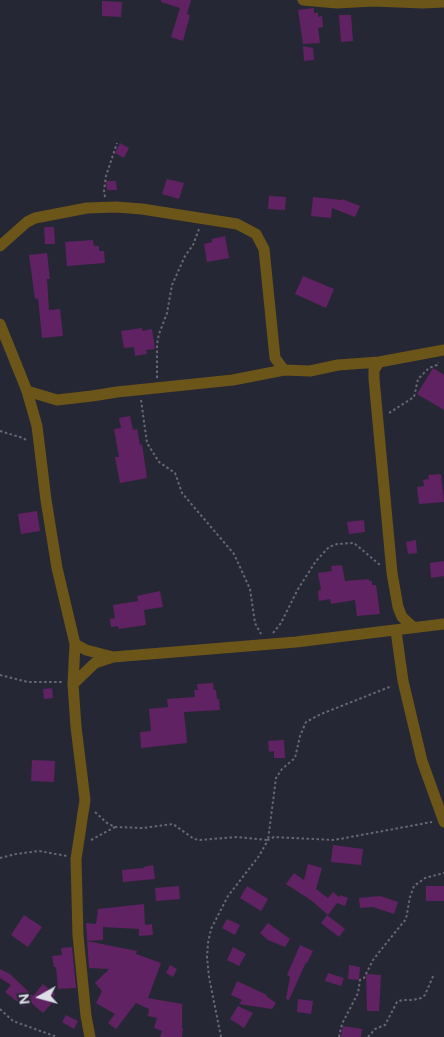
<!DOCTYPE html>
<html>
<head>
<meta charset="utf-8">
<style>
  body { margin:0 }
  #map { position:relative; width:444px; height:1037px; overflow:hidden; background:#262735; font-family:Figtree,sans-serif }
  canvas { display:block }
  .north { position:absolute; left:15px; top:972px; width:50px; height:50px; -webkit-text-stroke:4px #262735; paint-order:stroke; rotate:263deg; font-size:14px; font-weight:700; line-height:20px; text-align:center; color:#dddee8 }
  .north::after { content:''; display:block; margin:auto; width:18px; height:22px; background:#dddee8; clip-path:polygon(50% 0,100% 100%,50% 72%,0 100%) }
</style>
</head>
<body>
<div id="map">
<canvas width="444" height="1037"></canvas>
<div class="north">N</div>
</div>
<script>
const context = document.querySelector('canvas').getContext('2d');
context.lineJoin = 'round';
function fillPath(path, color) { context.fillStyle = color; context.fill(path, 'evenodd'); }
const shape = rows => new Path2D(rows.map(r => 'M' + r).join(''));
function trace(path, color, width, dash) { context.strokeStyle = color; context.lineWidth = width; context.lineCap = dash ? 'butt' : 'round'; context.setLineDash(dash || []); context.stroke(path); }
const building = shape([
  [161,0,191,0,187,14,190,15,183,41,171,37,180,8,161,2],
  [102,1,122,2,121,17,102,16],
  [314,8,314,13,318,13,318,17,322,16,323,27,318,28,320,43,303,44,298,10],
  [339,15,351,15,353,41,341,42],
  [303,46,313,48,314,60,304,61],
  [120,143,129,148,124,158,115,153],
  [167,179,184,183,179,199,162,194],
  [106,181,116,181,117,190,107,190],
  [269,196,286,197,285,210,268,209],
  [313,197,342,200,342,199,360,206,355,217,332,208,331,218,311,216],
  [44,227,54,227,55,244,45,244],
  [225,236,229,258,207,262,204,244,212,242,212,239],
  [93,240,94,246,99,246,99,251,104,251,105,263,67,266,65,242],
  [47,253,50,279,47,279,49,310,60,309,63,336,42,338,38,298,35,299,29,255],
  [303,276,334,289,326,308,295,294],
  [142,328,142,331,152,329,155,349,146,350,147,354,135,356,134,347,124,348,121,331],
  [433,368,444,375,444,410,417,394],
  [130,416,133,430,137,429,140,445,142,444,147,478,120,483,115,457,119,457,114,429,121,428,119,418],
  [441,474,444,502,419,504,417,487,424,486,423,480,429,479,428,475],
  [37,511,40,531,21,534,18,514],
  [364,520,365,532,349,534,347,522],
  [416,540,417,553,408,554,406,542],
  [444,561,444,576,431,578,430,563],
  [342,565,345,581,369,579,369,581,372,581,372,585,376,585,380,614,357,616,355,600,331,604,330,599,319,601,318,591,321,590,318,573,332,571,331,566],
  [160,591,163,607,144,610,146,625,119,629,118,626,111,627,110,619,115,618,113,605,138,601,137,596],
  [213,683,214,690,216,690,217,699,219,699,220,710,184,712,187,743,141,748,140,732,151,731,149,709,168,707,167,699,195,697,194,690,198,690,197,684],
  [52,688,53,698,44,699,43,689],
  [284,740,285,758,274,758,274,751,269,752,268,741],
  [32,760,55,761,54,782,31,781],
  [333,845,363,849,361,865,331,862],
  [308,864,322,868,316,889,328,898,333,892,339,897,340,895,348,898,345,906,337,903,328,915,312,901,286,884,294,873,304,880],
  [153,865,155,879,123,882,122,870,144,868,144,867],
  [179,886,180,899,156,901,155,888],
  [247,886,268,899,261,911,240,898],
  [426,886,444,886,444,901,426,901],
  [380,896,398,902,394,914,373,907,360,908,359,898],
  [144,904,145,925,152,924,153,935,139,936,139,929,103,927,103,940,87,941,137,951,136,954,161,963,148,998,182,1004,182,1028,183,1028,182,1037,160,1037,162,1031,154,1028,157,1018,148,1016,149,1009,136,1003,116,1029,108,1023,115,1014,96,1003,102,991,95,983,109,969,89,968,86,923,96,924,98,909],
  [24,915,42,927,28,947,11,935],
  [327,915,345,929,339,937,321,923],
  [227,919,240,925,235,935,222,928],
  [268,923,290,939,285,947,268,940,260,933],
  [300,945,313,951,307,963,306,962,289,1000,286,999,290,977,287,975],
  [72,947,76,988,58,989,56,967,54,967,52,956,62,955,61,948],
  [233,947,246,954,239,966,227,960],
  [170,965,177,969,173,977,166,973],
  [349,965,360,967,359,980,348,979],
  [0,969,10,974,33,996,43,984,55,994,49,1001,52,1003,43,1013,29,1001,24,1007,5,992,11,985,0,978],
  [328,973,344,978,341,986,325,981],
  [366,974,381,975,379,1011,367,1011],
  [237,981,267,995,266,996,276,1003,272,1009,239,1004,242,1000,231,995],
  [298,999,313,1001,311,1014,297,1012],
  [238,1006,253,1013,244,1028,230,1019],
  [66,1015,78,1021,74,1029,62,1022],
  [343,1026,362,1029,361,1037,341,1037]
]);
const path = shape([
  [105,197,104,191,106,176,117,143],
  [157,378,157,344,159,334,167,313,172,285,185,256,193,245,199,229],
  [141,400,147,443,159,462,175,473,182,493,234,554,250,589,255,623,261,634],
  [389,413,414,397,418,379,429,368,437,365,438,362],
  [0,431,23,438,28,441],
  [273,633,281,623,298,589,316,561,329,547,337,544,354,543,380,565],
  [0,675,28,682,63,682],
  [95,812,107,823,115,827,143,828,173,824,194,839,200,840,237,837,268,840,276,778,282,769,295,758,300,736,306,722,321,714,392,686],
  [91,840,115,827],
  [0,858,16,854,39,851,67,856],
  [0,1009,13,1021,57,1037],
  [221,1037,209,977,207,957,208,943,211,929,228,896,259,856,268,840,274,837,334,840,432,822],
  [339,1037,342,1024,358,993,360,980,364,978,373,960,384,946,406,919,410,897,414,886,425,878,444,873],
  [368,1037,375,1029,385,1025,397,1002,402,1000,413,1000,421,998,425,995,434,974]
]);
const minor = shape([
  [303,0,337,3,373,1,423,3,444,2],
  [0,246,27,222,35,218,87,208,116,207,142,209,237,224,256,234,264,249,275,358,284,370,310,371,338,365,379,362,444,350],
  [0,324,27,391,37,426,46,500,57,568,75,644,86,650,113,657,296,642,444,624],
  [379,362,374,370,374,379,392,573,398,607,402,617,413,627],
  [27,391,57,400,92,396,117,392,233,380,284,370],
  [396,631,403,681,422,761,444,822],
  [75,644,73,684,76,727,85,800,76,859,78,935,86,1016,90,1037],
  [73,684,95,663,113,657]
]);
fillPath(building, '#602262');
trace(path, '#676874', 2, [2.5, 2.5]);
trace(minor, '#6c5518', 11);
</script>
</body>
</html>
